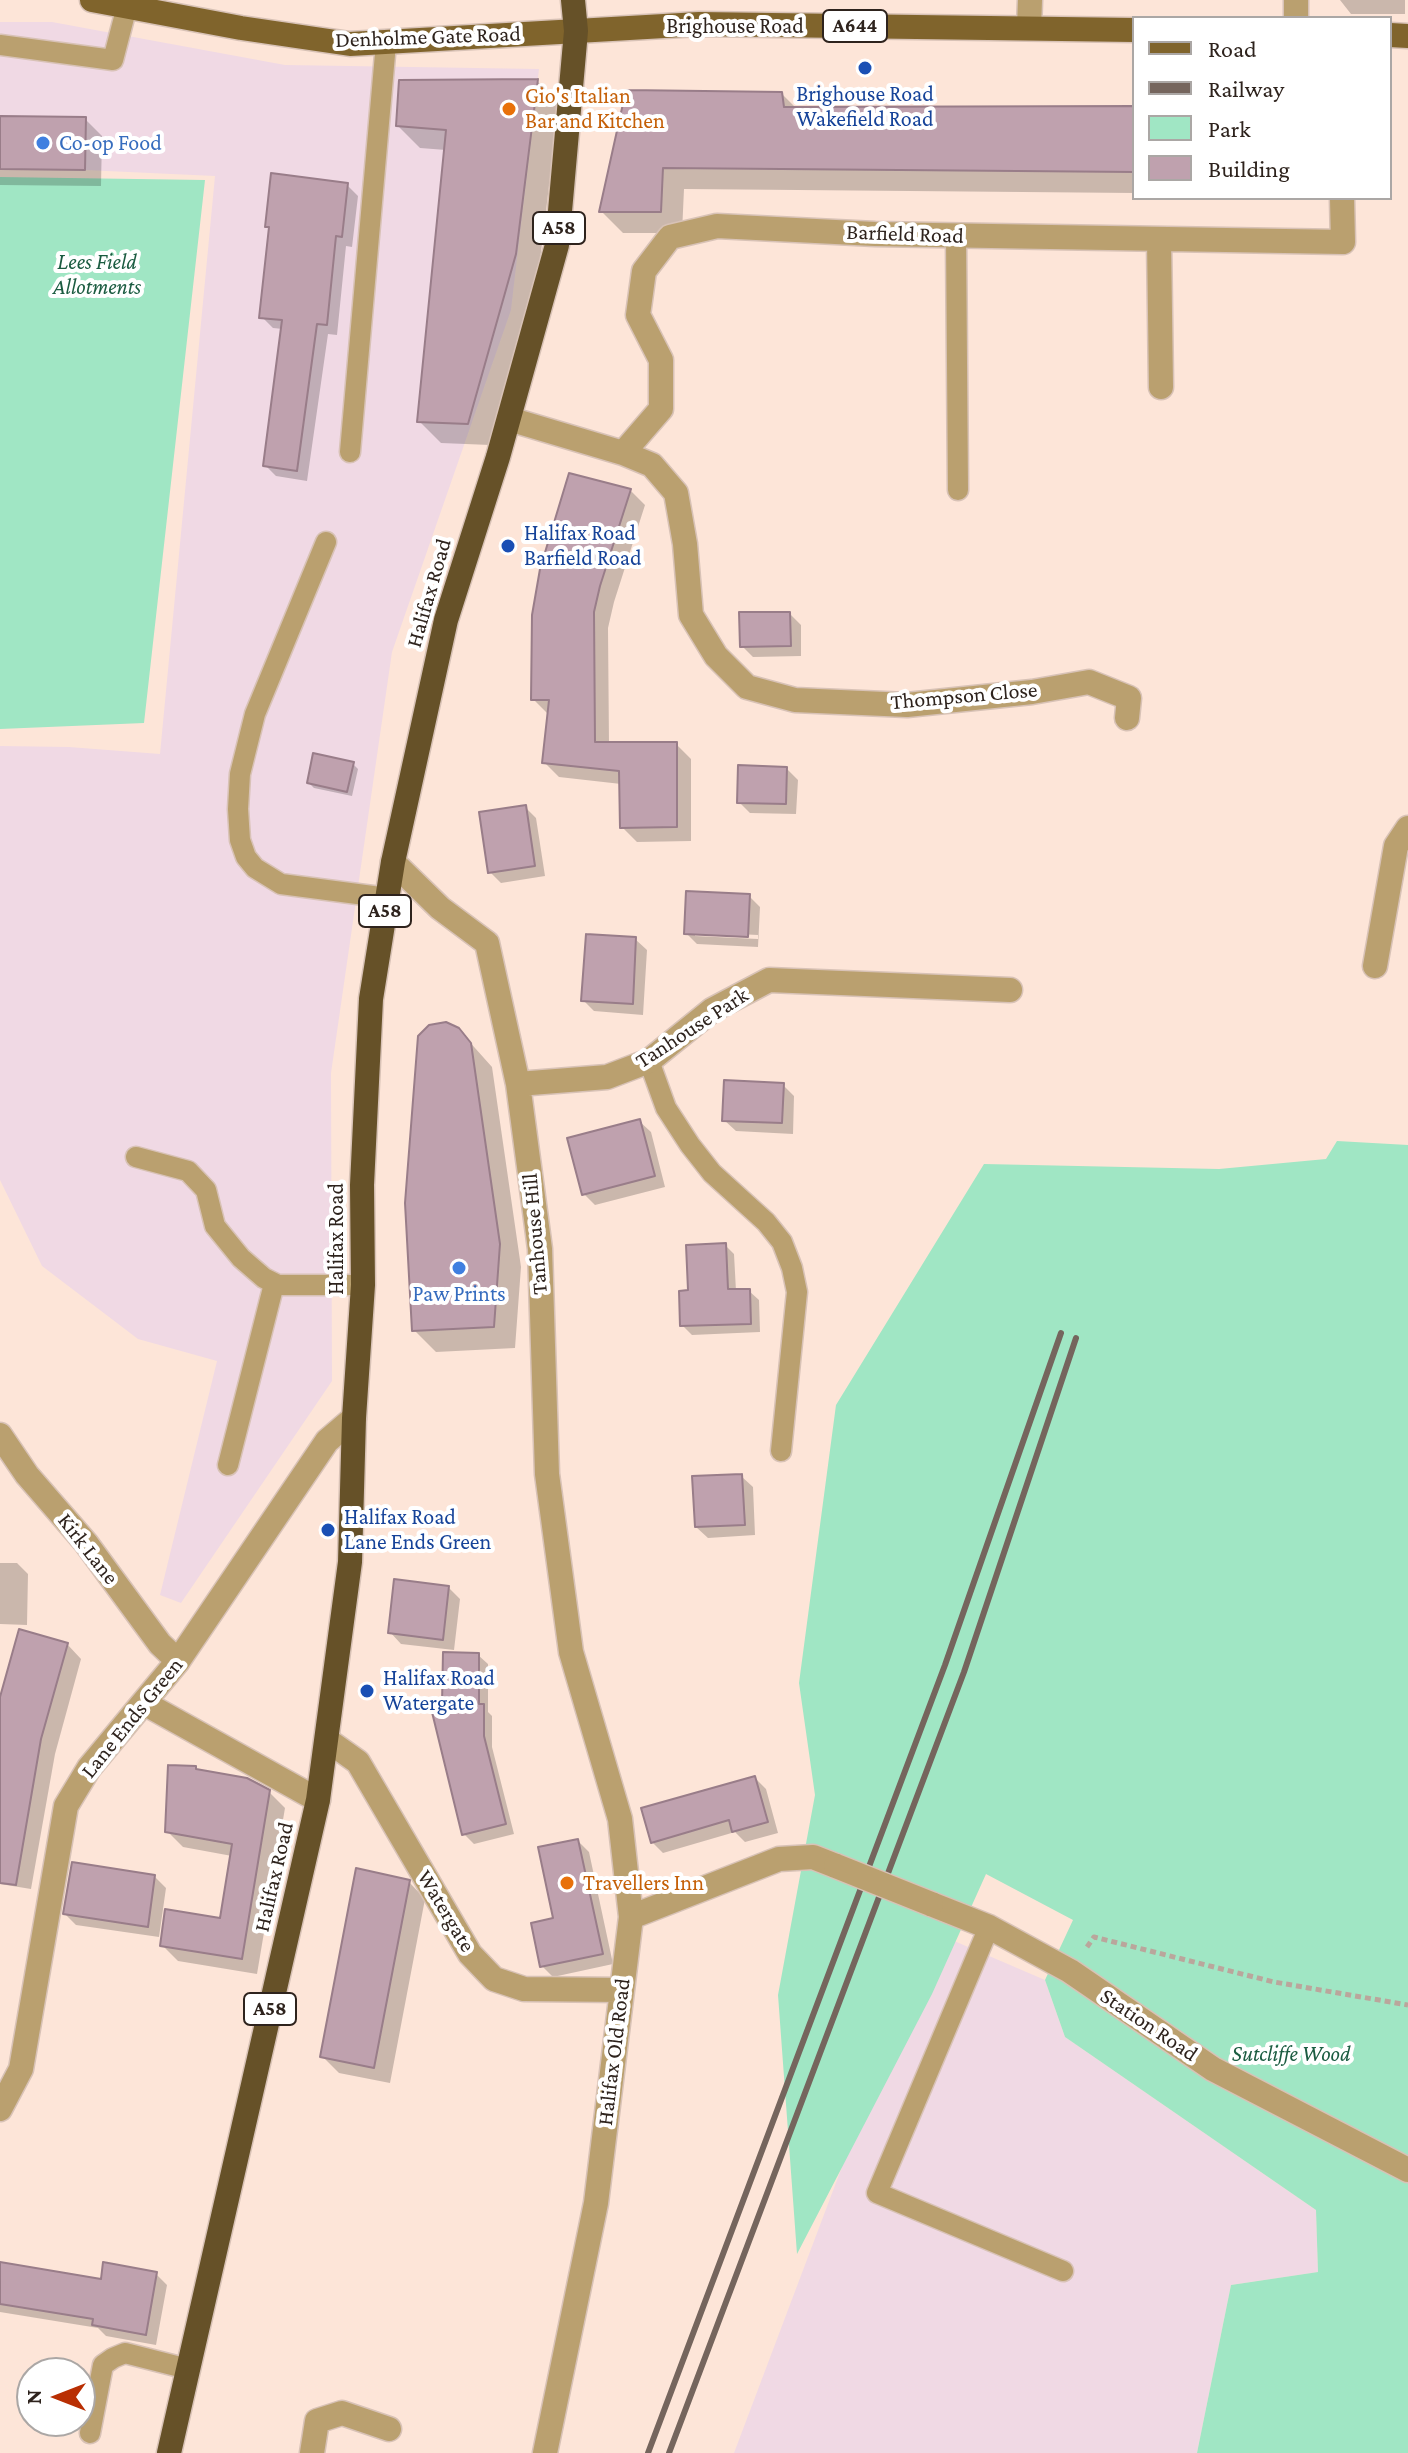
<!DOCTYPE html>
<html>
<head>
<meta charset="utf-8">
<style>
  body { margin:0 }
  #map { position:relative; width:1408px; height:2453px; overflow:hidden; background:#fde5d8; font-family:"Crimson Pro",serif }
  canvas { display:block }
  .legend { position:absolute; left:1132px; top:16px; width:260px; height:184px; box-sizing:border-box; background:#fff; border:2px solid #aba7a5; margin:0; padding:10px 14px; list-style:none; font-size:24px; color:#2e231d }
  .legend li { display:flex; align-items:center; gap:16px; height:40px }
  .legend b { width:40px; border:2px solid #aba7a5 }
  .north { position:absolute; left:16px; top:2357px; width:80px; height:80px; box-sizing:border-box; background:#fff; border:2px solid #aba7a5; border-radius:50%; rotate:270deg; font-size:22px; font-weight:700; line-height:32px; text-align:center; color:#2e231d }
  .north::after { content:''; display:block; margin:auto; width:28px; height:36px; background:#b92f03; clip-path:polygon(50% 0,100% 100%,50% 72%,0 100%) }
</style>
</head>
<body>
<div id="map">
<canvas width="1408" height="2453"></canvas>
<ul class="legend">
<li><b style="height:10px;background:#80642c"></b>Road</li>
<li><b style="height:10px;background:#75655d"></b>Railway</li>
<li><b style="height:22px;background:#a0e6c4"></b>Park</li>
<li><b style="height:22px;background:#bfa1ae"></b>Building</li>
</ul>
<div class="north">N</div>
</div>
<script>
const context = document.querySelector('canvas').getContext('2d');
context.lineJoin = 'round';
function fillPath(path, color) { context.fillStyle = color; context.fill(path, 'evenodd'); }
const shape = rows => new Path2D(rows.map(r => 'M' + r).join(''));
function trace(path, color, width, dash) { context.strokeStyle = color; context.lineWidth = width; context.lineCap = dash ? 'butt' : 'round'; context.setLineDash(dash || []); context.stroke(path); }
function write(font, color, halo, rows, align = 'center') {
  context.font = font + ' "Crimson Pro",serif'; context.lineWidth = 8; context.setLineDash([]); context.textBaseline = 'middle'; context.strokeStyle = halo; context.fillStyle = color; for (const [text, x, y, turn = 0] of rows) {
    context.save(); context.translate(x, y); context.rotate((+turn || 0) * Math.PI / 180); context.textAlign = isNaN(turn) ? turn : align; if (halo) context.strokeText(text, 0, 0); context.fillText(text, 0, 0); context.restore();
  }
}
const industrial = shape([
  [0,22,52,22,285,65,539,69,511,310,392,652,331,1073,332,1381,181,1603,160,1595,217,1361,138,1339,42,1266,0,1180,0,746,69,747,160,754,215,176,85,170,0,169],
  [931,1931,1045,1980,1065,2037,1316,2210,1318,2272,1231,2285,1197,2453,734,2453]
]);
const green = shape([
  [0,177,205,180,144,723,0,729],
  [1337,1141,1408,1145,1408,2453,1197,2453,1231,2285,1318,2272,1316,2210,1065,2037,1045,1980,1073,1920,986,1874,932,1994,797,2254,778,1995,815,1795,799,1683,836,1405,984,1164,1219,1169,1326,1159]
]);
const shadow = shape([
  [1340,0,1405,0,1405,14,1351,14],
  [537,81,559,103,538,277,490,445,441,443,419,421,446,150,420,148,398,126],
  [627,92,782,94,797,109,1134,108,1134,193,684,189,682,233,623,233,601,211],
  [0,118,85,119,102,136,101,186,0,185],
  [347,185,358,196,352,247,346,246,337,335,328,334,307,481,276,476,265,465,283,329,273,328,262,317,270,230,267,226],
  [630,490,645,505,614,602,608,628,609,744,676,744,691,759,691,841,637,842,622,827,621,784,559,777,544,762,549,715,533,699],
  [790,614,801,625,801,656,753,657,742,646],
  [353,764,358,769,352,796,314,788,309,783],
  [787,769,798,780,796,814,750,813,739,802],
  [525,807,536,818,545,876,501,883,490,872],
  [749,896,760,907,758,947,697,944,686,933],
  [695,932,758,935,758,939,695,936],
  [635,939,647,950,643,1015,594,1011,583,1000],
  [458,1029,492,1067,521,1267,515,1348,436,1352,414,1330],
  [783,1085,794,1096,793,1134,736,1131,724,1120],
  [639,1121,651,1132,665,1187,595,1205,584,1194],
  [725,1245,734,1254,736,1291,749,1291,759,1300,760,1332,692,1335,682,1325,690,1292],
  [741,1476,753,1487,755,1535,708,1538,696,1527],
  [0,1563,17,1563,28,1574,27,1625,0,1624],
  [449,1588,460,1599,454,1650,401,1644,390,1632],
  [67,1644,81,1659,55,1754,31,1889,0,1884,0,1705],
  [478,1655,488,1664,488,1712,492,1716,492,1747,514,1834,474,1844,464,1834,444,1706],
  [195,1768,199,1771,269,1792,285,1808,257,1974,178,1961,162,1945,221,1921,232,1856,183,1847,167,1831],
  [755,1778,766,1789,778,1833,745,1842,735,1832,663,1853,652,1842],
  [578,1841,589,1852,613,1964,553,1977,542,1966],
  [155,1877,166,1888,159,1937,76,1925,65,1914],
  [409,1882,425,1899,390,2083,339,2073,322,2056],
  [0,2264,102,2281,156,2274,167,2285,156,2345,106,2336,98,2328,0,2312]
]);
const building = shape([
  [538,79,516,254,468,424,417,422,446,130,396,126,399,80,538,79],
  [626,90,782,92,784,107,1134,106,1134,172,663,168,661,212,599,212,626,90],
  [0,116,86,117,85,170,0,169,0,116],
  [271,173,348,183,342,237,336,236,327,325,317,324,297,471,263,466,282,320,259,318,269,227,265,227,271,173],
  [569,473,631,489,600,586,594,612,595,742,677,742,677,827,620,828,619,771,542,763,549,700,531,700,532,615,540,569,569,473],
  [739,612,790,612,791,646,740,647,739,612],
  [313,753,354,762,347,792,307,783,313,753],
  [738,765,787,767,786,804,737,803,738,765],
  [526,805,535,866,488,873,479,812,526,805],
  [686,891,750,894,748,937,684,934,686,891],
  [586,934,636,937,633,1004,581,1001,586,934],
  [446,1022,459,1028,471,1043,500,1244,494,1327,412,1331,405,1203,418,1036,429,1025,446,1022],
  [724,1080,784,1083,782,1123,722,1121,724,1080],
  [640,1119,655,1176,582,1195,567,1138,640,1119],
  [726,1243,728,1289,750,1289,751,1324,680,1326,679,1291,688,1290,686,1245,726,1243],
  [742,1474,745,1525,695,1527,692,1476,742,1474],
  [394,1579,449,1586,443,1640,388,1633,394,1579],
  [19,1629,68,1643,41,1739,16,1885,0,1883,0,1697,19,1629],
  [443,1652,479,1653,479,1704,484,1704,484,1736,506,1824,462,1835,430,1704,442,1704,443,1652],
  [168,1765,196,1766,196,1769,247,1778,270,1790,242,1959,160,1946,165,1909,220,1918,232,1844,165,1832,168,1765],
  [755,1776,768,1822,732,1832,729,1820,651,1843,641,1808,755,1776],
  [578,1839,603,1954,540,1967,531,1923,553,1918,538,1847,578,1839],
  [72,1862,155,1875,148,1927,63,1914,72,1862],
  [356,1868,410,1880,374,2068,320,2057,356,1868],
  [0,2262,101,2279,103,2262,157,2272,146,2335,92,2325,93,2319,0,2304,0,2262]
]);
const path = shape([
  [1087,1947,1094,1937,1274,1982,1408,2005]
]);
const lane = shape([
  [0,45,113,60,127,6],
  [956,236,958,490],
  [350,452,386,43],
  [326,542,255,714,240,774,238,809,240,840,246,857,255,868,281,884,388,898],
  [649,1061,666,1108,690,1145,712,1173,766,1222,782,1242,792,1268,797,1292,781,1451],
  [136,1157,188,1171,206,1190,215,1226,241,1258,264,1278,278,1285,363,1285],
  [228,1465,274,1284],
  [989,1927,877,2193,1063,2271],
  [90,2433,103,2365,113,2358,125,2353,188,2369]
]);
const street = shape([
  [1296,18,1296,0],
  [1029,28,1030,0],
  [1159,239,1161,387],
  [509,419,623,453,652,465,676,493,685,544,691,615,716,656,747,687,795,700,907,705,1032,692,1089,682,1129,698,1127,718],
  [623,453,661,409,661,360,638,315,644,271,670,237,717,226,875,234,1343,242,1342,198],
  [393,862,440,908,487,943,518,1084,540,1249,547,1474,571,1652,620,1819,631,1917,596,2203,545,2453],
  [1375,966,1396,846,1408,828],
  [518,1084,607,1077,649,1061,712,1010,769,980,1010,990],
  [0,1435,27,1475,86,1543,160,1644,178,1661],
  [144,1703,318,1800],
  [327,1740,358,1762,470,1954,494,1979,524,1989,622,1990],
  [931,1904,989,1927,1070,1971,1213,2069,1408,2170],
  [631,1917,779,1859,813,1857,836,1866],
  [0,2109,21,2069,66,1806,89,1768,178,1661,327,1441,354,1418],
  [312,2453,317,2421,342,2413,389,2429]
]);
const primary = shape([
  [92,0,241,28,350,44,699,24,1134,30],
  [1390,35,1408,36]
]);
const highway = shape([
  [169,2453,318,1800,350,1562,354,1418,363,1285,362,1185,371,999,393,862,446,620,498,457,557,245,576,31,573,0]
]);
const rail = shape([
  [648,2453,945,1665,1061,1333],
  [669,2453,964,1672,1076,1338]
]);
const streetBridge = shape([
  [836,1866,931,1904]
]);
const markers = [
  [865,68,8,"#1a4fb4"],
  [509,109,8,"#e8710a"],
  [43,143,8,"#3f7fe0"],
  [508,546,8,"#1a4fb4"],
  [459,1268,8,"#3f7fe0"],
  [328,1530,8,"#1a4fb4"],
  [367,1691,8,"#1a4fb4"],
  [567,1883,8,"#e8710a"]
];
const shields = [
  [855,26,64],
  [559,228,52],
  [385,911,52],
  [270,2009,52]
];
const shieldNames = [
  ["A644",855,26],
  ["A58",559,228],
  ["A58",385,911],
  ["A58",270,2009]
];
const streetNames = [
  ["Brighouse Road",735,26],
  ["Denholme Gate Road",428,37,-2],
  ["Barfield Road",905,234,2],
  ["Halifax Road",429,593,-74],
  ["Thompson Close",964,696,-5],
  ["Tanhouse Park",692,1028,-33],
  ["Tanhouse Hill",535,1234,-95],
  ["Halifax Road",336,1239,-90],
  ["Kirk Lane",88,1549,52],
  ["Lane Ends Green",132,1718,-51],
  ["Halifax Road",274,1877,-77],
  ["Watergate",446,1911,59],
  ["Station Road",1149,2025,34],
  ["Halifax Old Road",614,2052,-83]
];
const transitNames = [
  ["Brighouse Road",865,94,"center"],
  ["Wakefield Road",865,119,"center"],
  ["Halifax Road",524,533],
  ["Barfield Road",524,558],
  ["Halifax Road",344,1517],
  ["Lane Ends Green",344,1542],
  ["Halifax Road",383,1678],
  ["Watergate",383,1703]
];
const foodNames = [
  ["Gio's Italian",525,96],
  ["Bar and Kitchen",525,121],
  ["Travellers Inn",583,1883]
];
const shopNames = [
  ["Co-op Food",59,143],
  ["Paw Prints",459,1294,"center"]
];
const parkNames = [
  ["Lees Field",97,262],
  ["Allotments",97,287],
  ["Sutcliffe Wood",1291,2054]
];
fillPath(industrial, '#f0d9e4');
fillPath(green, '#a0e6c4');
fillPath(shadow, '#0003');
fillPath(building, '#bfa1ae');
trace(building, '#997d89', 2);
trace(lane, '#d8c2b6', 23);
trace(street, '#d8c2b6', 27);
trace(primary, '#d8c2b6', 27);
trace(highway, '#d8c2b6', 27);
trace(path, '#baa69c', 5, [6, 4]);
trace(lane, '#baa06f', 20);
trace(street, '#baa06f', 24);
trace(primary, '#80642c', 24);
trace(highway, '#665128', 24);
trace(rail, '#75655d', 6);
trace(streetBridge, '#d8c2b6', 27, []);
trace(streetBridge, '#baa06f', 24);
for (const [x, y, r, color] of markers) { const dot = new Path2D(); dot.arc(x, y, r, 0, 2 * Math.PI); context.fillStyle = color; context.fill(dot); trace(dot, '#fff', 3); }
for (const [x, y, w] of shields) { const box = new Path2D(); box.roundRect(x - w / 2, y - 16, w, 32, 6); context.fillStyle = '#fff'; context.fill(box); trace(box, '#2e231d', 2); }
write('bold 20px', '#2e231d', null, shieldNames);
write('22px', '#2e231d', '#fff', streetNames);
write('22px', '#164399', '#fff', transitNames, 'left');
write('22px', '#c56008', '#fff', foodNames, 'left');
write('22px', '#366cbe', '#fff', shopNames, 'left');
write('italic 22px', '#1b5c41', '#fff', parkNames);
</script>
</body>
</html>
